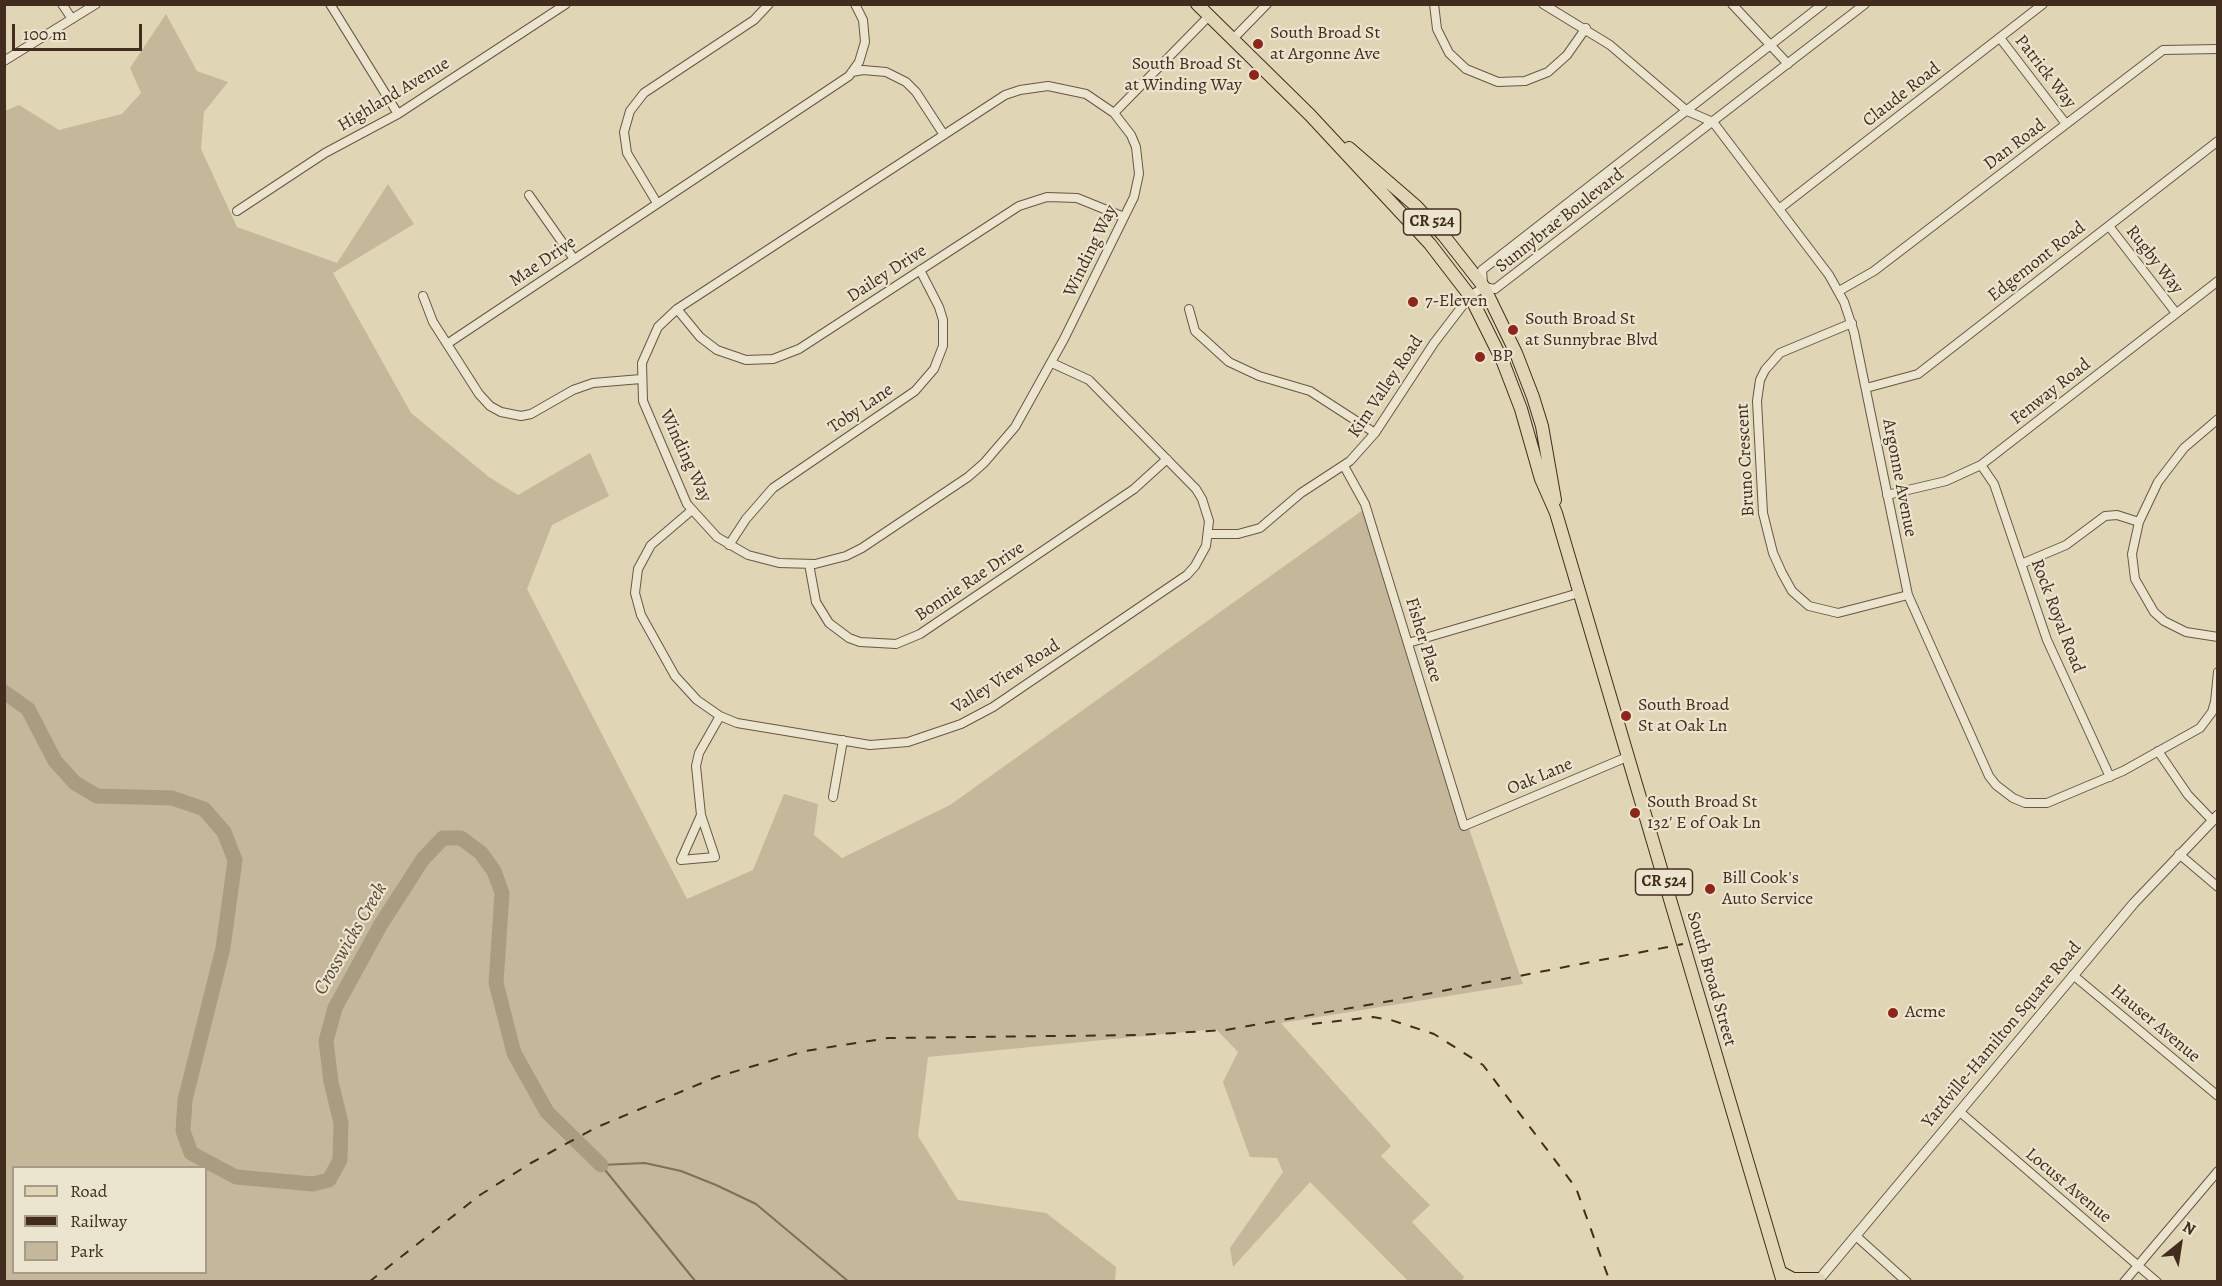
<!DOCTYPE html>
<html>
<head>
<meta charset="utf-8">
<style>
  body { margin:0 }
  #map { position:relative; width:2222px; height:1286px; overflow:hidden; background:#e0d5b4; font-family:Alegreya,serif }
  canvas { display:block }
  .frame { position:absolute; inset:0; border:6px solid #412c1e; pointer-events:none }
  .legend { position:absolute; left:12px; top:1166px; width:195px; height:108px; box-sizing:border-box; background:#ebe4ce; border:2px solid #a79a88; margin:0; padding:8px 10px; list-style:none; font-size:18px; color:#412c1e }
  .legend li { display:flex; align-items:center; gap:12px; height:30px }
  .legend b { width:30px; border:2px solid #a79a88 }
  .north { position:absolute; left:2150px; top:1214px; width:60px; height:60px; -webkit-text-stroke:4px #ebe4ce; paint-order:stroke; rotate:30deg; font-size:16px; font-weight:700; line-height:24px; text-align:center; color:#412c1e }
  .north::after { content:''; display:block; margin:auto; width:21px; height:27px; background:#412c1e; clip-path:polygon(50% 0,100% 100%,50% 72%,0 100%) }
  .scale { position:absolute; left:12px; top:24px; width:130px; height:27px; box-sizing:border-box; border:3px solid #412c1e; border-top:0; padding-left:8px; font-size:18px; line-height:21px; white-space:nowrap; color:#412c1e; -webkit-text-stroke:4px #ebe4ce; paint-order:stroke }
</style>
</head>
<body>
<div id="map">
<canvas width="2222" height="1286"></canvas>
<div class="frame"></div>
<ul class="legend">
<li><b style="height:8px;background:#e0d5b4"></b>Road</li>
<li><b style="height:8px;background:#412c1e"></b>Railway</li>
<li><b style="height:16px;background:#c5b89a"></b>Park</li>
</ul>
<div class="north">N</div>
<div class="scale">100 m</div>
</div>
<script>
const context = document.querySelector('canvas').getContext('2d');
context.lineJoin = 'round';
function fillPath(path, color) { context.fillStyle = color; context.fill(path, 'evenodd'); }
const shape = rows => new Path2D(rows.map(r => 'M' + r).join(''));
function trace(path, color, width, dash) { context.strokeStyle = color; context.lineWidth = width; context.lineCap = dash ? 'butt' : 'round'; context.setLineDash(dash || []); context.stroke(path); }
function write(font, color, halo, rows, align = 'center') {
  context.font = font + ' Alegreya,serif'; context.lineWidth = 4.5; context.setLineDash([]); context.textBaseline = 'middle'; context.strokeStyle = halo; context.fillStyle = color; for (const [text, x, y, turn = 0] of rows) {
    context.save(); context.translate(x, y); context.rotate((+turn || 0) * Math.PI / 180); context.textAlign = isNaN(turn) ? turn : align; if (halo) context.strokeText(text, 0, 0); context.fillText(text, 0, 0); context.restore();
  }
}
const green = shape([
  [166,14,197,71,228,82,204,112,201,149,237,227,337,263,388,184,414,224,333,273,411,413,489,477,518,495,590,453,609,496,552,525,527,589,687,899,753,870,784,794,818,804,814,835,842,858,950,805,1367,507,1449,771,1523,984,1281,1023,1391,1146,1381,1156,1430,1205,1412,1222,1464,1277,1462,1281,1408,1281,1310,1182,1233,1267,1230,1248,1283,1172,1277,1158,1250,1157,1223,1082,1238,1052,1216,1029,928,1057,918,1136,958,1200,1046,1213,1116,1267,1115,1281,5,1281,5,111,19,105,59,130,122,114,141,93,130,68],
  [14,1168,206,1168,206,1272,14,1272]
]);
const stream = shape([
  [601,1165,645,1163,681,1171,716,1185,756,1204,849,1282],
  [601,1165,696,1282]
]);
const river = shape([
  [4,692,28,709,55,761,75,783,97,796,172,798,204,809,224,832,235,860,223,948,185,1100,183,1131,191,1153,236,1177,313,1184,329,1180,340,1160,341,1123,331,1082,326,1041,335,1008,381,924,423,859,443,838,461,838,481,853,494,871,502,893,496,983,514,1053,547,1112,601,1165]
]);
const minor = shape([
  [62,4,72,19],
  [330,4,398,114],
  [1434,4,1437,29,1449,53,1466,69,1498,82,1525,81,1548,72,1567,55,1586,28],
  [1543,4,1610,45,1687,111,1713,122,1829,275,1844,302,1854,332,1908,595,1989,776,1996,785,2013,798,2025,803,2047,803,2123,771,2200,728,2212,712,2215,702,2218,672],
  [1732,4,1788,64],
  [2000,38,2066,124],
  [1232,40,1267,4],
  [4,61,96,4],
  [852,72,863,70,886,72,906,82,916,92,944,135],
  [1048,86,1086,94,1114,113,1131,135,1136,147,1139,174,1134,197,1064,339,1015,427,984,463,968,477,862,548,846,556,815,564,779,563,748,555,717,537,687,504,643,401,642,363,658,327,677,309,1005,95,1020,90,1048,86],
  [1114,113,1209,16],
  [529,195,574,259],
  [657,203,627,153,624,132,630,111,644,93,754,20,769,4],
  [1779,209,2043,4],
  [237,211,325,153,398,114,566,4],
  [2109,226,2176,313],
  [1483,283,1482,270,1823,4],
  [1484,287,1495,289,1865,4],
  [1839,291,1874,271,2163,50,2218,49],
  [423,296,433,322,479,394,490,406,501,412,521,416,531,414,573,390,593,383,641,379],
  [677,309,700,337,717,350,746,360,773,359,799,349,1019,206,1047,197,1077,198,1124,217],
  [1189,309,1195,331,1229,362,1259,376,1310,391,1375,433],
  [1852,323,1780,353,1765,370,1760,380,1757,401,1763,513,1773,553,1782,573,1792,591,1809,606,1838,613,1908,595],
  [447,344,849,76,859,62,865,42,863,20,855,4],
  [1866,388,1918,374,2218,141],
  [2218,419,2184,448,2158,482,2139,522,2132,554,2135,579,2154,612,2164,621,2186,632,2218,637],
  [1981,465,1994,484,2047,640,2110,777],
  [1344,466,1365,504,1464,826,1627,757],
  [1887,495,1946,481,1981,465,2218,281],
  [692,510,651,545,638,569,635,593,641,615,675,676,697,700,720,716,737,723,870,745,908,742,961,724,993,707,1187,575,1195,566,1206,546,1209,521,1202,499,1196,489,1089,380,1052,363],
  [1209,534,1238,534,1260,528,1301,493,1350,461,1375,433,1434,343,1470,296,1484,287],
  [729,545,746,519,773,488,915,391,934,369,943,346,943,320,939,307,920,270],
  [809,564,816,602,829,623,849,638,860,642,896,644,920,634,1134,489,1167,459],
  [2021,564,2066,545,2105,516,2117,515,2139,522],
  [1408,643,1579,593],
  [2158,751,2188,795,2212,820],
  [833,797,843,740],
  [701,815,715,857,681,860,701,815],
  [701,815,696,766,699,753,720,716],
  [2179,854,2218,887],
  [2073,975,2218,1096],
  [1960,1112,2157,1282],
  [1856,1236,1907,1282],
  [2124,1282,2218,1171]
]);
const tertiary = shape([
  [1817,1282,2134,903,2218,815]
]);
const primary = shape([
  [1197,4,1310,115,1430,244,1470,296,1503,362,1521,409,1541,479,1556,513,1783,1282],
  [1349,148,1416,206,1444,236,1484,287,1516,353,1533,397,1542,426,1555,500],
  [1780,1272,1793,1279,1819,1279]
]);
const rail = shape([
  [1312,1024,1373,1017,1391,1020,1434,1034,1483,1065,1576,1188,1610,1282],
  [369,1282,480,1195,531,1163,595,1128,716,1077,805,1051,888,1038,1139,1035,1226,1030,1401,999,1683,944]
]);
const markers = [
  [1258,44,6,"#8f2418"],
  [1254,75,6,"#8f2418"],
  [1413,302,6,"#8f2418"],
  [1513,330,6,"#8f2418"],
  [1480,357,6,"#8f2418"],
  [1626,716,6,"#8f2418"],
  [1635,813,6,"#8f2418"],
  [1710,889,6,"#8f2418"],
  [1893,1013,6,"#8f2418"]
];
const shields = [
  [1432,222,57],
  [1664,882,57]
];
const shieldNames = [
  ["CR 524",1432,222],
  ["CR 524",1664,882]
];
const poiNames = [
  ["South Broad St",1270,34],
  ["at Argonne Ave",1270,55],
  ["South Broad St",1242,65,"right"],
  ["at Winding Way",1242,86,"right"],
  ["7-Eleven",1425,302],
  ["South Broad St",1525,320],
  ["at Sunnybrae Blvd",1525,341],
  ["BP",1492,357],
  ["South Broad",1638,706],
  ["St at Oak Ln",1638,727],
  ["South Broad St",1647,803],
  ["132' E of Oak Ln",1647,824],
  ["Bill Cook's",1722,879],
  ["Auto Service",1722,900],
  ["Acme",1905,1013]
];
const streetNames = [
  ["Patrick Way",2045,72,52],
  ["Highland Avenue",394,95,-31],
  ["Claude Road",1902,95,-38],
  ["Dan Road",2015,145,-37],
  ["Sunnybrae Boulevard",1560,221,-38],
  ["Winding Way",1091,251,-64],
  ["Rugby Way",2154,260,52],
  ["Mae Drive",543,262,-34],
  ["Edgemont Road",2037,262,-38],
  ["Dailey Drive",887,274,-33],
  ["Kim Valley Road",1386,387,-56],
  ["Fenway Road",2051,392,-38],
  ["Toby Lane",861,409,-34],
  ["Winding Way",685,456,65],
  ["Bruno Crescent",1746,460,-93],
  ["Argonne Avenue",1899,478,79],
  ["Bonnie Rae Drive",970,582,-34],
  ["Rock Royal Road",2057,616,69],
  ["Fisher Place",1423,640,73],
  ["Valley View Road",1006,677,-32],
  ["Oak Lane",1540,777,-23],
  ["South Broad Street",1711,979,74],
  ["Hauser Avenue",2155,1024,40],
  ["Yardville-Hamilton Square Road",2002,1035,-50],
  ["Locust Avenue",2068,1186,40]
];
const waterNames = [
  ["Crosswicks Creek",351,939,-60]
];
fillPath(green, '#c5b89a');
trace(stream, '#806f59', 2);
trace(river, '#aa9c81', 15);
trace(minor, '#695644', 10);
trace(tertiary, '#695644', 11);
trace(primary, '#412c1e', 14);
trace(minor, '#ebe4ce', 8);
trace(tertiary, '#ebe4ce', 9);
trace(primary, '#e0d5b4', 12);
trace(rail, '#412c1e', 2, [10, 10]);
for (const [x, y, r, color] of markers) { const dot = new Path2D(); dot.arc(x, y, r, 0, 2 * Math.PI); context.fillStyle = color; context.fill(dot); trace(dot, '#ebe4ce', 2); }
for (const [x, y, w] of shields) { const box = new Path2D(); box.roundRect(x - w / 2, y - 13, w, 26, 4.5); context.fillStyle = '#ebe4ce'; context.fill(box); trace(box, '#412c1e', 1.5); }
write('bold 16px', '#412c1e', null, shieldNames);
write('18px', '#412c1e', '#ebe4ce', poiNames, 'left');
write('18px', '#412c1e', '#ebe4ce', streetNames);
write('italic 20px', '#5b4837', '#ebe4ce', waterNames);
</script>
</body>
</html>
